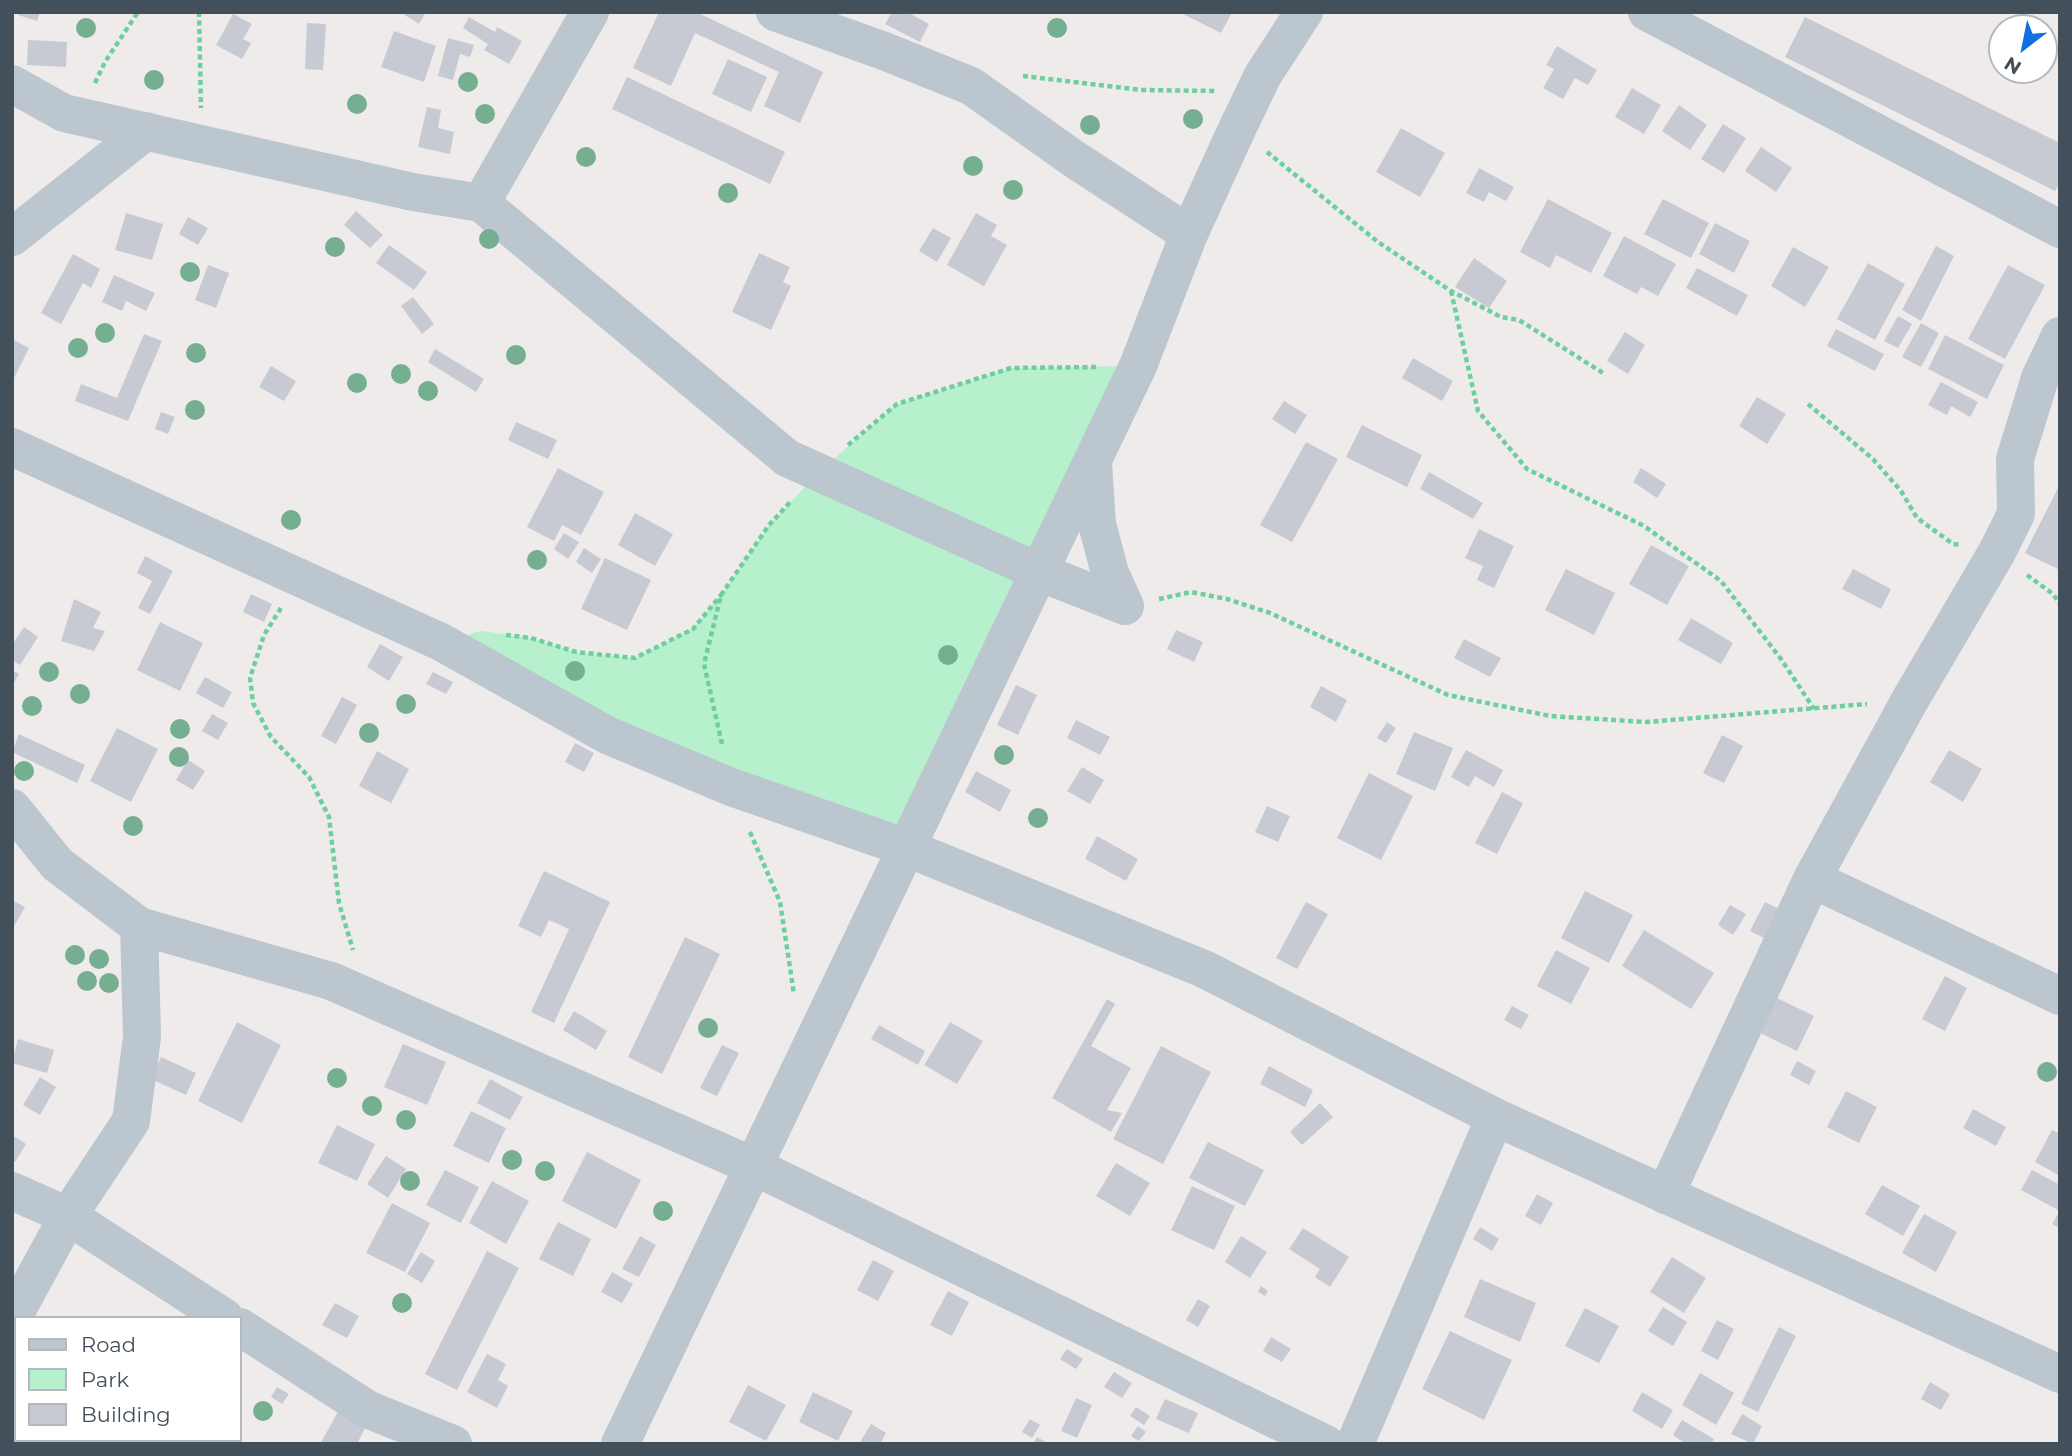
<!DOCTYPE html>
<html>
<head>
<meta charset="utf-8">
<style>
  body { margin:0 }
  #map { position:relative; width:2072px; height:1456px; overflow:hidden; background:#efebeb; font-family:Montserrat,sans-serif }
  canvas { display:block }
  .frame { position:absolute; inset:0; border:14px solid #434f5a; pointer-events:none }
  .legend { position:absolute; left:14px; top:1316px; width:228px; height:126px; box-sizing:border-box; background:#fff; border:2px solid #b4b9bd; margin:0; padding:9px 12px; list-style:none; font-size:21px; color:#434f5a }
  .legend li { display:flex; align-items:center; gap:14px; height:35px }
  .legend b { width:35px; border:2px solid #b4b9bd }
  .north { position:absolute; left:1988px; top:14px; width:70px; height:70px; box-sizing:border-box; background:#fff; border:2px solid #b4b9bd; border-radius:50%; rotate:212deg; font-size:19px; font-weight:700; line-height:28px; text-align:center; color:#434f5a }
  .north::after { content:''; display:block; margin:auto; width:24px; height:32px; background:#116ee3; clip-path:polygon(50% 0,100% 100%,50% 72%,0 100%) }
</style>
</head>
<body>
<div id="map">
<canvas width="2072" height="1456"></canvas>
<div class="frame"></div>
<ul class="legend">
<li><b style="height:9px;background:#bbc6cf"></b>Road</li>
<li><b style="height:19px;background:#b6f0cc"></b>Park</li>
<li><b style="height:19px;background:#c7cad2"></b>Building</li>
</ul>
<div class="north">N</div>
</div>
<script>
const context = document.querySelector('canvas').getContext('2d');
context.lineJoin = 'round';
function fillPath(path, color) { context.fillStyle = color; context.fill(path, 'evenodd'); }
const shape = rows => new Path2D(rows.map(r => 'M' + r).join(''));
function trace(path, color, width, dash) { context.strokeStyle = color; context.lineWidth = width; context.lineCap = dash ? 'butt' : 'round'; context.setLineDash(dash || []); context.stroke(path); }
const green = shape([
  [1138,366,907,848,441,642,481,631,531,638,576,652,635,658,693,628,721,595,769,525,819,472,897,404,1011,368]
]);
const building = shape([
  [19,12,40,12,37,21,18,15],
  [400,12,426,12,419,24],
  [659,12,696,12,823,72,800,123,764,106,779,72,695,33,671,86,633,68],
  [892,12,907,12,929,24,920,42,885,24],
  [1179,12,1232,12,1221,33],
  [233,14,252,24,243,39,251,43,242,59,216,45],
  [469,17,495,32,497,27,522,41,509,64,484,50,488,44,463,28],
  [1805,17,2060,143,2060,182,2055,191,1785,57],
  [307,23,326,24,323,70,305,69],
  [394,31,436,46,424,82,381,67],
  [448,38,474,45,470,57,460,54,453,80,438,76],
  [28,40,67,42,66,67,27,65],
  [1557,46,1597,70,1588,85,1575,78,1563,99,1543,88,1554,69,1546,65],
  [728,59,767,77,751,112,712,94],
  [627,77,785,152,770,184,612,109],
  [1632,88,1661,105,1644,134,1615,117],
  [1679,105,1707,125,1690,150,1662,131],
  [427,107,441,110,438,128,454,132,450,154,418,147],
  [1723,124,1746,138,1724,173,1701,159],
  [1401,128,1445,153,1420,197,1376,172],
  [1761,147,1792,168,1776,192,1745,171],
  [1479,168,1514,187,1506,201,1489,192,1484,202,1466,193],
  [1548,199,1612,233,1591,273,1556,255,1550,268,1520,252],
  [1663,199,1709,223,1691,258,1644,234],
  [356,211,383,235,370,248,344,225],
  [126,213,163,224,152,260,115,250],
  [976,213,997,225,991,236,1007,245,984,286,947,265],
  [188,217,208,228,198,245,179,234],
  [1715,223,1750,241,1734,273,1699,254],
  [933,228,951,238,937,262,919,251],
  [1624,236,1676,264,1658,296,1641,287,1637,294,1603,276],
  [389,245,427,272,414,290,376,263],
  [1936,246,1954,256,1921,321,1902,310],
  [1793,247,1829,267,1805,307,1771,286],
  [759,253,790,267,783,282,791,286,771,330,732,312],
  [73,254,100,269,91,288,83,283,61,324,41,313],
  [1474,258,1507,281,1489,308,1455,287],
  [1868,263,1905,284,1875,340,1837,319],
  [208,265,229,273,216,308,195,300],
  [2008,265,2045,285,2005,359,1968,339],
  [1697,268,1748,295,1737,316,1686,288],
  [114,275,155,293,146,311,126,301,122,311,102,302],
  [413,297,434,324,422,334,401,306],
  [1898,316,1912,324,1898,348,1884,341],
  [1921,323,1939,333,1921,367,1902,357],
  [1836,329,1884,354,1875,371,1827,346],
  [1625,332,1645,345,1628,374,1607,361],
  [144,334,162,341,128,421,75,401,81,384,117,398],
  [1945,335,2004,365,1987,399,1928,369],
  [12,339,29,348,12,382],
  [435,349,484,379,476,392,428,362],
  [1413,358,1453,381,1442,401,1402,378],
  [271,366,296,381,284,401,259,387],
  [1941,382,1978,402,1970,417,1951,406,1947,415,1928,405],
  [1757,397,1786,414,1767,444,1739,426],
  [1284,401,1307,415,1295,434,1272,419],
  [161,412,175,417,168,434,155,429],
  [516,422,557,440,548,459,508,440],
  [1362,425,1422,455,1407,487,1346,457],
  [1306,442,1338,459,1292,542,1260,525],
  [558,468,604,492,581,535,562,525,554,541,527,527],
  [1641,468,1666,484,1657,498,1633,482],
  [1429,472,1483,503,1473,519,1420,489],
  [2060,484,2060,570,2025,553],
  [635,513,673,534,655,566,618,545],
  [1479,529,1514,546,1494,588,1477,580,1483,566,1465,558],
  [564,533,579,542,568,559,554,549],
  [1651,545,1689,566,1667,605,1629,584],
  [584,548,601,559,592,573,576,562],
  [145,556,173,571,150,614,138,608,152,581,137,573],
  [605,558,651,580,627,630,581,609],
  [1566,569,1615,593,1594,635,1545,610],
  [1853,569,1891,589,1881,609,1842,589],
  [251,594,272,604,264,622,243,612],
  [74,599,101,612,93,628,105,631,94,651,61,641],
  [1691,618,1733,643,1721,664,1678,640],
  [160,622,203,643,180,691,137,670],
  [24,627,38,637,20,665,12,660,12,645],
  [1176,630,1203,642,1194,662,1167,649],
  [1464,639,1501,658,1490,677,1454,658],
  [380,644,403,657,389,681,367,667],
  [12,670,19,674,12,686],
  [433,672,453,682,446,694,426,684],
  [205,677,232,692,223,708,196,693],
  [1016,685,1037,695,1018,735,997,725],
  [1321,686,1347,700,1336,722,1310,707],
  [342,697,357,705,336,744,321,736],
  [212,714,228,723,218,740,202,731],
  [1076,720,1110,737,1100,755,1067,738],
  [1387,722,1396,728,1386,743,1377,738],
  [117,728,158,749,131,802,90,781],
  [1414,732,1453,748,1435,791,1396,774],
  [19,734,85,765,77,783,12,752],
  [1722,735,1743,746,1724,783,1703,773],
  [575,743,594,753,584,772,565,762],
  [1466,750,1503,770,1494,787,1475,776,1469,787,1451,777],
  [1949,750,1982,769,1963,802,1930,782],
  [377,751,409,769,391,803,359,786],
  [188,760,205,771,193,790,176,780],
  [1082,767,1104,780,1090,804,1067,791],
  [976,771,1011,790,1000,812,965,792],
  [1369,773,1413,796,1381,860,1337,838],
  [1502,792,1523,803,1497,854,1475,843],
  [1267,806,1290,816,1278,842,1255,832],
  [1097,836,1138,859,1126,881,1085,859],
  [544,871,610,902,554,1023,531,1012,569,929,549,920,541,937,518,926],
  [1585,891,1633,915,1609,963,1561,938],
  [12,900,25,907,12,930],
  [1306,902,1328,914,1297,969,1276,958],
  [1765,902,1781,910,1766,939,1750,931],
  [1730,905,1746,914,1733,935,1718,925],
  [1644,930,1714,973,1691,1009,1622,966],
  [685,937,720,954,662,1074,628,1057],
  [1556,950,1590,968,1571,1004,1537,986],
  [1945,976,1967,988,1945,1031,1922,1019],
  [1771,995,1814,1016,1797,1051,1754,1030],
  [1107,999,1115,1004,1091,1046,1131,1068,1107,1110,1122,1113,1111,1132,1052,1098],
  [1512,1006,1529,1015,1521,1029,1504,1020],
  [574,1011,607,1031,596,1050,563,1030],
  [237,1022,281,1045,242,1123,198,1101],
  [950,1022,983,1041,957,1084,924,1065],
  [879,1025,925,1051,918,1065,871,1039],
  [18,1039,54,1050,47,1073,12,1063],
  [403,1044,446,1062,427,1105,384,1087],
  [722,1045,739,1053,717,1096,700,1088],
  [1161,1046,1211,1072,1163,1164,1113,1139],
  [161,1057,196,1073,186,1095,151,1079],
  [1797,1061,1816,1071,1809,1085,1790,1075],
  [1269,1066,1313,1090,1305,1107,1260,1084],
  [40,1077,56,1087,40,1115,23,1105],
  [490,1079,523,1097,510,1120,477,1103],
  [1846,1091,1877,1107,1859,1143,1827,1127],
  [1320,1103,1333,1117,1302,1145,1290,1132],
  [1973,1109,2006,1127,1996,1146,1963,1128],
  [471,1111,506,1128,489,1163,453,1146],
  [337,1125,375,1144,357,1181,318,1163],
  [2052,1130,2060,1134,2060,1176,2035,1162],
  [12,1135,26,1144,15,1162,12,1161],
  [1208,1142,1264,1170,1245,1206,1189,1178],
  [587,1152,641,1180,616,1229,562,1201],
  [386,1156,406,1169,388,1198,367,1184],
  [1116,1163,1150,1183,1130,1216,1096,1196],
  [445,1170,479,1187,461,1223,426,1205],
  [2032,1170,2060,1185,2060,1228,2052,1224,2060,1211,2021,1190],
  [492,1181,529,1201,506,1244,469,1223],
  [1882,1185,1920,1206,1903,1236,1865,1214],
  [1192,1186,1235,1206,1214,1250,1171,1230],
  [1537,1194,1553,1203,1541,1225,1525,1216],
  [392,1203,430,1223,405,1272,366,1253],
  [1924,1214,1957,1232,1936,1272,1902,1253],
  [558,1222,591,1239,573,1276,539,1259],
  [1480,1227,1499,1239,1492,1251,1473,1239],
  [1303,1228,1349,1257,1330,1287,1315,1277,1320,1269,1289,1249],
  [640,1236,656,1245,639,1277,622,1269],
  [1241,1236,1267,1252,1250,1278,1225,1262],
  [487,1251,519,1268,457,1390,425,1374],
  [421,1252,435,1261,422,1283,407,1274],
  [1672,1257,1706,1278,1684,1313,1650,1292],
  [873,1260,894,1271,878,1301,857,1290],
  [612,1272,633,1284,622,1303,601,1292],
  [1480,1279,1536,1303,1520,1342,1464,1317],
  [1261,1286,1268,1291,1265,1296,1258,1292],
  [948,1291,969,1302,952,1336,930,1325],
  [1198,1299,1210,1306,1198,1327,1186,1320],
  [335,1303,359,1316,347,1338,322,1325],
  [1663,1307,1687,1322,1673,1346,1648,1331],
  [1585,1308,1619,1326,1599,1363,1565,1346],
  [1717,1320,1734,1329,1718,1360,1701,1351],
  [1779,1327,1796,1336,1758,1412,1741,1404],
  [1450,1331,1512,1360,1484,1420,1422,1389],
  [1271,1337,1291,1349,1282,1362,1263,1351],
  [1067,1349,1083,1359,1076,1369,1060,1359],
  [487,1354,506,1364,498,1380,508,1386,497,1408,467,1392],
  [1114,1372,1132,1383,1122,1398,1104,1387],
  [1700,1373,1734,1393,1716,1425,1682,1405],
  [1930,1382,1950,1394,1941,1410,1921,1399],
  [748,1385,786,1405,766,1441,729,1422],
  [277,1387,289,1394,282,1404,271,1397],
  [12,1388,16,1390,16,1414,12,1412],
  [813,1392,853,1411,838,1441,799,1422],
  [1642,1392,1673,1410,1662,1429,1632,1411],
  [1076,1398,1092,1405,1077,1438,1061,1431],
  [1165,1399,1198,1413,1189,1433,1156,1419],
  [1136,1407,1150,1416,1144,1425,1130,1416],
  [339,1410,366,1426,357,1444,320,1444],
  [1742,1414,1762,1426,1753,1444,1731,1434],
  [1030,1419,1040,1425,1032,1438,1022,1432],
  [1682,1420,1714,1439,1711,1444,1686,1444,1673,1435],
  [871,1424,886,1433,880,1444,859,1444],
  [1138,1426,1146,1432,1139,1441,1131,1436],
  [1037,1437,1049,1444,1033,1444],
  [26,1440,35,1440,43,1444,25,1444],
  [64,1440,83,1440,81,1444,70,1444],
  [102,1440,151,1440,149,1444,100,1444]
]);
const path = shape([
  [199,12,201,108],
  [1023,76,1141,90,1216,91],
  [95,83,105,62,138,12],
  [1267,152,1378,242,1451,291,1501,317,1519,320,1603,373],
  [1451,291,1478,411,1527,469,1644,526,1721,581,1781,659,1814,709],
  [1808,404,1873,459,1901,491,1917,518,1953,544,1960,545],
  [848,445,897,404,1011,368,1099,367],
  [2027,575,2053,594,2060,604],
  [1159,599,1191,592,1227,599,1270,613,1448,695,1550,716,1646,722,1867,704],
  [281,608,264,635,250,678,253,703,271,737,309,777,329,817,339,903,353,950],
  [506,635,531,638,576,652,635,658,693,629,721,595],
  [722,744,704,664,721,595,769,525,792,500],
  [750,832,780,902,794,994]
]);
const minor = shape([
  [775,12,884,51,971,86,1074,159,1189,234],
  [1647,12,2060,229],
  [12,84,64,113,413,192,481,203,787,458,1039,572,1125,606],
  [481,203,590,12],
  [12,237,146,131],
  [12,447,441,642,607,735,731,787,907,848,1204,969,1495,1117,2060,1374],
  [1093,463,1097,524,1110,573,1125,606],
  [12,808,57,864,139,926,331,981,753,1166,1326,1444],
  [1812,879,2060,996],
  [12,1191,68,1216,225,1318],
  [1665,1195,1812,879,1910,700,1997,552,2016,514,2015,459,2040,378,2060,336],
  [12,1319,68,1216,131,1121,142,1037,139,926],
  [240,1327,367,1409,453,1444],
  [620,1444,1138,366,1189,234,1237,129,1263,75,1304,12],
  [1355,1444,1495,1117]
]);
const trees = [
  [86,28],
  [1057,28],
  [154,80],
  [468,82],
  [357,104],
  [485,114],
  [1193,119],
  [1090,125],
  [586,157],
  [973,166],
  [1013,190],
  [728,193],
  [489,239],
  [335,247],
  [190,272],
  [105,333],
  [78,348],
  [196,353],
  [516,355],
  [401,374],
  [357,383],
  [428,391],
  [195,410],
  [291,520],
  [537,560],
  [948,655],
  [575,671],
  [49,672],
  [80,694],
  [406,704],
  [32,706],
  [180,729],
  [369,733],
  [1004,755],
  [179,757],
  [24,771],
  [1038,818],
  [133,826],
  [75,955],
  [99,959],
  [87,981],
  [109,983],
  [708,1028],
  [2047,1072],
  [337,1078],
  [372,1106],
  [406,1120],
  [512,1160],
  [545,1171],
  [410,1181],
  [663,1211],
  [402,1303],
  [263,1411]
];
fillPath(green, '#b6f0cc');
fillPath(building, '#c7cad2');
trace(path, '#6dcf9e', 4.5, [5, 3.5]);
trace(minor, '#bbc6cf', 38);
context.fillStyle = '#75ae90';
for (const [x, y] of trees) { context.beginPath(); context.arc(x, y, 10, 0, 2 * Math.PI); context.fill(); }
</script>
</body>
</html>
